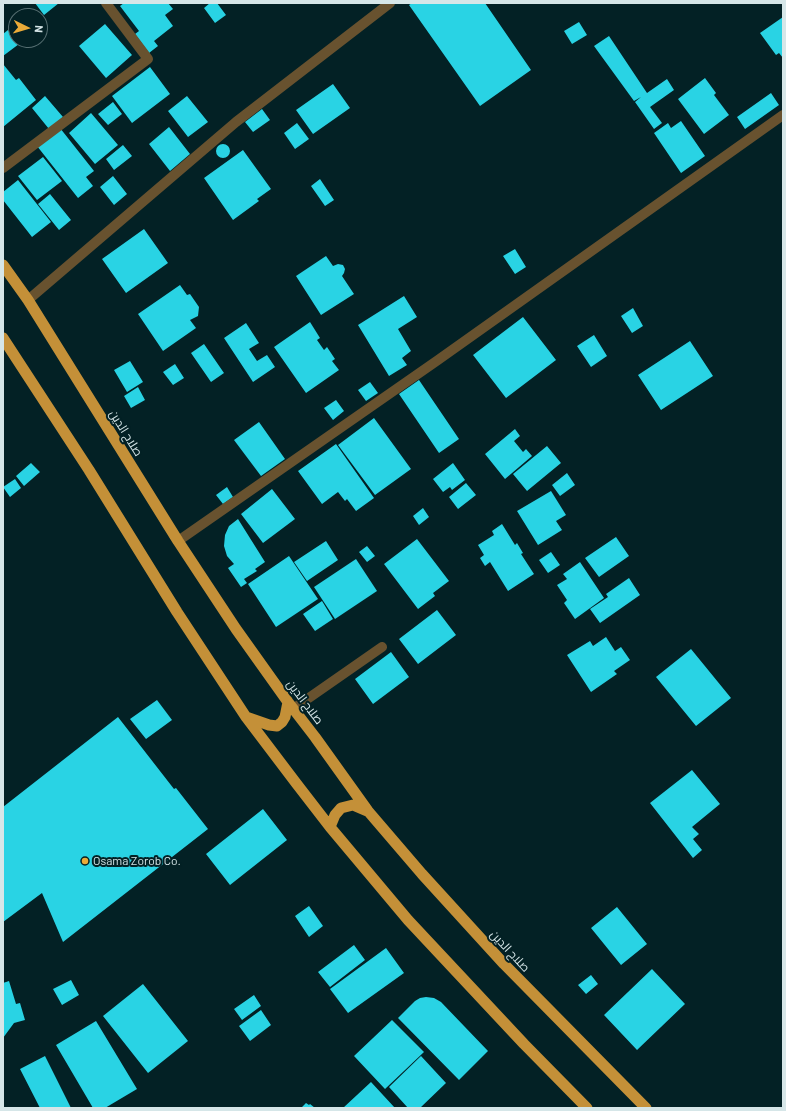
<!DOCTYPE html>
<html>
<head>
<meta charset="utf-8">
<style>
  body { margin:0 }
  #map { position:relative; width:786px; height:1111px; overflow:hidden; background:#032125; font-family:Barlow,sans-serif }
  canvas { display:block }
  .frame { position:absolute; inset:0; border:4px solid #d6e6e8; pointer-events:none }
  .north { position:absolute; left:8px; top:8px; width:40px; height:40px; box-sizing:border-box; background:#032125; border:1px solid #577073; border-radius:50%; rotate:95deg; font-size:11px; font-weight:700; line-height:16px; text-align:center; color:#d6e6e8 }
  .north::after { content:''; display:block; margin:auto; width:14px; height:18px; background:#eaaa38; clip-path:polygon(50% 0,100% 100%,50% 72%,0 100%) }
</style>
</head>
<body>
<div id="map">
<canvas width="786" height="1111"></canvas>
<div class="frame"></div>
<div class="north">N</div>
</div>
<script>
const context = document.querySelector('canvas').getContext('2d');
context.lineJoin = 'round';
function fillPath(path, color) { context.fillStyle = color; context.fill(path, 'evenodd'); }
const shape = rows => new Path2D(rows.map(r => 'M' + r).join(''));
function trace(path, color, width, dash) { context.strokeStyle = color; context.lineWidth = width; context.lineCap = dash ? 'butt' : 'round'; context.setLineDash(dash || []); context.stroke(path); }
function write(font, color, halo, rows, align = 'center') {
  context.font = font + ' Barlow,Cairo,sans-serif'; context.lineWidth = 4; context.setLineDash([]); context.textBaseline = 'middle'; context.strokeStyle = halo; context.fillStyle = color; for (const [text, x, y, turn = 0] of rows) {
    context.save(); context.translate(x, y); context.rotate((+turn || 0) * Math.PI / 180); context.textAlign = isNaN(turn) ? turn : align; if (halo) context.strokeText(text, 0, 0); context.fillText(text, 0, 0); context.restore();
  }
}
const building = shape([
  [35,3,59,3,44,15],
  [124,3,168,3,173,9,165,15,173,26,154,41,158,46,149,53,135,34,139,31,120,6],
  [210,3,217,3,226,15,215,23,204,8],
  [412,3,485,3,531,70,480,106,409,5],
  [783,17,783,58,779,53,776,55,760,33],
  [579,22,587,35,572,44,564,31],
  [105,24,132,55,106,78,79,46],
  [8,30,19,44,3,56,3,34],
  [609,36,647,93,667,79,674,90,650,107,662,123,654,129,635,102,641,97,634,101,594,46],
  [3,64,16,80,19,78,36,100,3,127],
  [150,67,170,94,132,123,112,96],
  [705,78,716,93,714,95,729,115,704,134,678,99],
  [333,84,350,108,313,134,296,110],
  [771,93,779,105,745,129,737,117],
  [45,96,63,117,49,129,32,108],
  [187,96,208,122,188,137,168,111],
  [113,102,122,114,108,125,98,114],
  [262,109,270,120,253,132,245,122],
  [91,113,118,145,95,164,69,133],
  [681,121,705,156,681,173,654,133,668,123,671,128],
  [297,123,309,139,295,149,284,133],
  [169,127,190,154,170,171,149,144],
  [60,128,94,171,86,177,93,186,78,198,37,146],
  '216 151a7 7 0 1 1 14 0a7 7 0 1 1-14 0Z',
  [123,145,132,156,114,170,106,159],
  [243,150,271,189,257,199,259,201,233,220,204,178],
  [43,157,62,181,37,200,18,176],
  [113,176,127,194,114,205,100,187],
  [320,179,334,200,325,206,311,186],
  [18,180,51,222,32,237,3,200,3,192],
  [50,194,71,220,59,230,38,204],
  [144,229,168,263,126,293,102,259],
  [515,249,526,267,515,274,503,256],
  [326,256,333,266,338,264,343,265,345,269,344,273,342,276,354,294,321,315,296,276],
  [180,285,187,295,190,294,199,307,198,316,190,320,196,328,163,351,138,314],
  [404,296,417,317,398,329,411,351,402,358,407,365,389,376,358,325],
  [633,308,643,326,632,333,621,316],
  [523,317,556,360,506,398,473,355],
  [310,322,320,338,317,340,324,350,327,347,335,359,332,361,339,370,306,393,274,347],
  [246,323,259,343,249,349,257,361,267,355,275,367,253,382,224,338],
  [594,335,607,356,591,367,577,346],
  [690,341,713,376,661,410,638,375],
  [204,344,224,373,211,382,191,353],
  [130,361,143,382,127,392,114,370],
  [175,364,184,378,173,385,163,372],
  [419,380,459,439,439,453,399,394],
  [370,382,378,393,366,401,358,390],
  [138,387,145,400,131,408,124,396],
  [336,400,344,411,333,420,324,408],
  [374,418,411,469,375,495,338,445],
  [259,422,285,459,261,476,234,440],
  [515,429,520,436,514,441,523,452,526,449,532,456,505,479,485,454],
  [336,444,374,498,356,511,347,499,345,501,338,492,322,504,298,471],
  [547,446,561,463,527,491,513,474],
  [31,463,40,472,24,486,16,476],
  [453,463,465,480,452,490,450,487,443,492,433,479],
  [567,473,575,485,560,496,552,485],
  [15,479,21,488,10,497,3,487],
  [466,483,476,495,458,509,449,497],
  [227,487,233,497,223,504,216,495],
  [272,489,295,519,263,543,241,514],
  [551,491,566,515,556,521,562,530,538,545,517,511],
  [423,508,429,517,419,525,413,516],
  [238,519,265,562,255,569,257,571,244,579,247,583,241,587,228,568,234,564,227,556,224,546,225,535,229,526],
  [502,524,515,545,517,543,523,553,521,554,534,574,508,591,490,562,485,566,480,558,484,555,478,545,494,535,492,531],
  [616,537,629,556,599,577,585,558],
  [417,539,449,581,433,593,435,596,418,609,384,564],
  [326,541,338,560,307,581,294,562],
  [367,546,375,556,367,562,359,552],
  [551,552,560,565,548,573,539,560],
  [289,556,318,599,276,627,248,584],
  [356,559,377,591,335,619,314,587],
  [580,562,604,598,575,619,564,603,567,600,557,585,567,579,563,574],
  [629,578,640,595,600,623,590,609,608,597,606,594],
  [322,601,333,619,315,631,303,614],
  [437,610,456,635,418,664,399,639],
  [606,637,615,651,621,647,630,660,614,671,617,674,591,692,567,655,590,641,593,646],
  [691,649,731,698,696,726,656,677],
  [391,652,409,677,373,704,355,679],
  [157,700,172,720,146,739,130,719],
  [118,717,174,789,176,788,208,829,63,942,42,893,3,922,3,807],
  [692,770,720,804,692,827,699,834,693,839,702,850,693,858,650,803],
  [263,809,287,840,230,885,206,854],
  [309,906,323,926,309,937,295,916],
  [617,907,647,944,621,965,591,928],
  [354,945,365,960,330,987,318,972],
  [386,948,404,973,348,1013,330,989],
  [652,969,685,1004,637,1050,604,1015],
  [591,975,598,984,586,994,578,985],
  [71,980,79,995,62,1005,53,989],
  [9,981,16,1004,20,1003,25,1020,14,1023,3,1038,3,983],
  [143,984,188,1041,148,1073,103,1016],
  [254,995,261,1006,242,1020,234,1009],
  [426,997,434,998,441,1002,488,1051,459,1080,398,1018,415,1001,420,998],
  [261,1010,271,1025,250,1041,239,1026],
  [392,1020,424,1052,385,1089,354,1056],
  [96,1021,137,1089,105,1108,93,1108,56,1045],
  [45,1056,71,1108,40,1108,20,1069],
  [421,1056,446,1083,420,1108,408,1108,389,1087],
  [371,1082,395,1108,343,1108],
  [306,1103,309,1105,310,1104,315,1108,301,1108]
]);
const service = shape([
  [3,168,148,59,106,3],
  [28,300,236,122,390,3],
  [178,541,438,360,783,115],
  [293,709,382,647]
]);
const trunk = shape([
  [3,265,28,300,178,541,236,629,288,702,315,737,368,811,422,874,504,964,646,1108],
  [3,338,89,470,177,612,246,717,296,783,330,827,408,920,524,1044,587,1108],
  [246,717,269,725,277,726,282,722,285,717,288,702],
  [330,827,335,815,341,808,353,805,367,811]
]);
const markers = [
  [85,861,4,"#eaaa38"]
];
const streetNames = [
  ["صلاح الدين",126,433,58],
  ["صلاح الدين",305,702,53],
  ["صلاح الدين",510,951,47]
];
const poiNames = [
  ["Osama Zorob Co.",93,861]
];
fillPath(building, '#29d3e4');
trace(service, '#68522f', 10);
trace(trunk, '#c49038', 11);
for (const [x, y, r, color] of markers) { const dot = new Path2D(); dot.arc(x, y, r, 0, 2 * Math.PI); context.fillStyle = color; context.fill(dot); trace(dot, '#032125', 1.5); }
write('12px', '#d6e6e8', '#032125', streetNames);
write('12px', '#d6e6e8', '#032125', poiNames, 'left');
</script>
</body>
</html>
